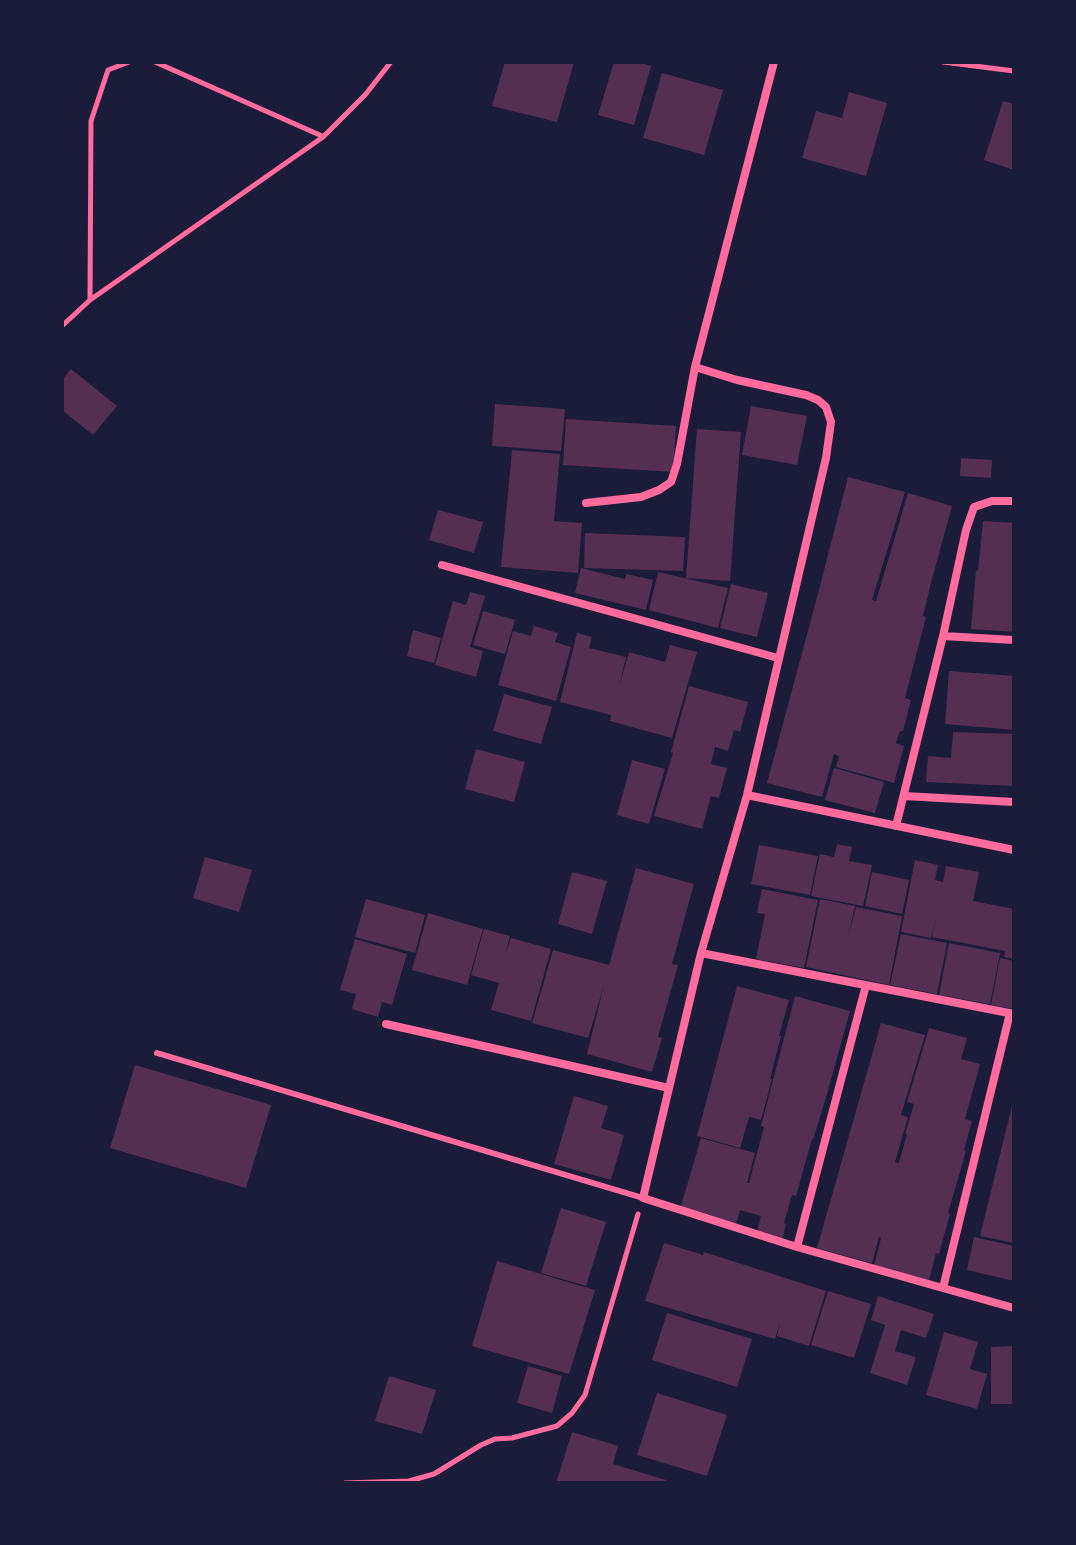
<!DOCTYPE html>
<html>
<head>
<meta charset="utf-8">
<style>
  body { margin:0 }
  #map { position:relative; width:1076px; height:1545px; overflow:hidden; background:#1b1b3a; font-family:Karla,sans-serif }
  canvas { display:block }
  .frame { position:absolute; inset:0; border:64px solid #1b1b3a; pointer-events:none }
</style>
</head>
<body>
<div id="map">
<canvas width="1076" height="1545"></canvas>
<div class="frame"></div>
</div>
<script>
const context = document.querySelector('canvas').getContext('2d');
context.lineJoin = 'round';
function fillPath(path, color) { context.fillStyle = color; context.fill(path, 'evenodd'); }
const shape = rows => new Path2D(rows.map(r => 'M' + r).join(''));
function trace(path, color, width, dash) { context.strokeStyle = color; context.lineWidth = width; context.lineCap = dash ? 'butt' : 'round'; context.setLineDash(dash || []); context.stroke(path); }
const building = shape([
  [505,62,574,62,557,122,492,106],
  [614,62,637,62,651,66,634,125,598,115],
  [662,73,723,90,704,155,643,138],
  [849,92,887,103,866,176,802,158,816,111,842,118],
  [1003,101,1014,104,1014,170,984,160],
  [71,369,117,406,93,435,62,410,62,380],
  [495,404,565,409,561,451,492,446],
  [751,406,807,416,797,465,742,455],
  [566,419,676,426,673,472,563,465],
  [697,429,741,432,730,581,686,578],
  [512,450,560,454,554,521,582,523,578,573,501,567],
  [961,458,992,460,991,478,960,476],
  [848,477,905,492,872,600,876,601,908,493,952,506,932,579,923,616,926,617,905,698,911,700,903,731,900,731,896,743,904,746,894,783,836,767,839,756,834,754,822,797,767,783,820,586],
  [438,510,483,522,474,553,429,540],
  [983,521,1014,523,1014,632,971,629,976,570,978,571],
  [585,533,685,537,683,571,584,568],
  [581,568,625,579,626,574,653,580,646,610,575,593],
  [658,572,728,588,718,628,649,610],
  [731,584,768,593,757,637,720,628],
  [470,592,485,596,470,647,483,651,476,677,435,665,453,601,466,605],
  [483,611,515,620,505,654,473,645],
  [534,626,558,633,555,642,571,647,556,701,498,685,513,631,531,636],
  [413,630,441,638,434,663,407,656],
  [577,633,592,637,589,648,626,657,619,687,629,652,665,662,670,645,697,652,672,738,610,721,611,715,560,702],
  [949,671,1014,676,1014,730,945,724],
  [689,686,748,702,740,732,734,730,728,751,715,747,711,764,727,768,719,798,711,796,702,829,654,816,673,753,671,752],
  [504,694,552,707,541,744,493,731],
  [953,732,1014,734,1014,786,926,782,928,756,951,758],
  [476,749,525,762,514,802,465,789],
  [632,760,665,769,649,824,617,815],
  [834,768,884,782,875,813,825,800],
  [837,844,852,847,849,861,872,865,863,906,811,896,820,854,834,857],
  [759,845,818,856,810,895,751,884],
  [205,857,252,870,239,912,193,898],
  [915,860,938,865,935,880,943,882,946,866,979,872,973,901,1014,909,1014,959,1004,957,1005,951,932,937,936,918,931,938,901,932],
  [636,868,694,884,672,964,678,965,658,1037,662,1038,652,1072,587,1054,604,985,588,1038,532,1023,553,950,609,965],
  [572,872,607,881,592,934,558,924],
  [872,872,909,880,902,914,865,906],
  [762,889,818,900,804,968,756,959,765,914,757,913],
  [366,899,425,915,415,953,355,937],
  [820,899,855,906,848,937,856,907,902,916,889,985,806,967],
  [428,913,483,929,467,985,412,970],
  [484,929,510,936,506,953,511,938,551,949,531,1021,491,1010,499,983,471,975],
  [901,934,947,943,937,994,890,985],
  [355,939,407,954,392,1005,382,1002,378,1017,352,1009,356,994,340,990],
  [949,943,1000,953,990,1004,939,995],
  [1000,958,1014,961,1014,1009,991,1005],
  [737,986,789,1000,779,1036,781,1036,770,1079,772,1079,761,1120,749,1117,740,1148,697,1136],
  [795,996,850,1011,827,1094,813,1140,812,1139,796,1196,792,1195,784,1223,786,1224,782,1241,756,1235,761,1216,740,1210,736,1224,680,1209,701,1138,755,1153,747,1183,749,1183,764,1127,761,1126],
  [881,1023,925,1035,901,1115,908,1117,895,1162,899,1163,907,1134,905,1134,914,1104,907,1102,929,1028,967,1038,961,1059,980,1064,965,1119,972,1121,964,1150,966,1151,948,1213,950,1214,939,1254,936,1253,929,1280,874,1265,881,1238,879,1237,872,1263,817,1248],
  [135,1065,271,1105,246,1188,110,1148],
  [574,1096,608,1106,601,1128,624,1135,611,1180,554,1164],
  [1013,1102,1014,1102,1014,1243,980,1236],
  [561,1208,606,1222,586,1286,541,1273],
  [974,1237,1014,1246,1014,1281,967,1270],
  [664,1243,703,1255,704,1252,826,1291,809,1346,777,1336,780,1323,775,1339,645,1301],
  [497,1261,595,1290,569,1374,472,1346],
  [828,1291,871,1304,854,1358,811,1345],
  [878,1296,934,1314,926,1338,901,1330,895,1351,916,1357,907,1385,870,1373,885,1325,871,1320],
  [667,1313,752,1339,737,1387,652,1360],
  [944,1332,978,1342,970,1369,987,1374,977,1409,926,1395],
  [1014,1346,1014,1404,991,1404,991,1347],
  [528,1366,562,1376,552,1413,517,1403],
  [389,1376,436,1390,422,1434,375,1421],
  [657,1393,727,1415,707,1476,637,1455],
  [572,1432,618,1446,613,1464,666,1480,665,1483,556,1483]
]);
const path = shape([
  [155,62,322,136],
  [943,62,1014,71],
  [90,300,91,121,108,70,129,62],
  [62,326,90,300,323,137,365,95,391,62],
  [345,1483,409,1481,434,1474,481,1445,495,1439,512,1438,557,1426,572,1413,585,1395,638,1214]
]);
const service = shape([
  [157,1053,643,1198]
]);
const minor = shape([
  [774,62,695,367,737,380,806,395,818,400,826,407,831,422,826,458,747,795,701,953,643,1198,797,1247,1014,1308],
  [586,503,641,497,659,490,671,482,677,464,695,367],
  [442,565,778,658],
  [943,636,1014,640],
  [747,795,1014,850],
  [904,796,1014,802],
  [896,826,943,636,966,530,974,507,992,501,1014,501],
  [701,953,1014,1014],
  [386,1024,669,1088],
  [797,1247,866,985],
  [943,1288,1010,1013]
]);
fillPath(building, '#542f53');
trace(path, '#ff6b9d', 5);
trace(service, '#ff6b9d', 6);
trace(minor, '#ff6b9d', 8);
</script>
</body>
</html>
